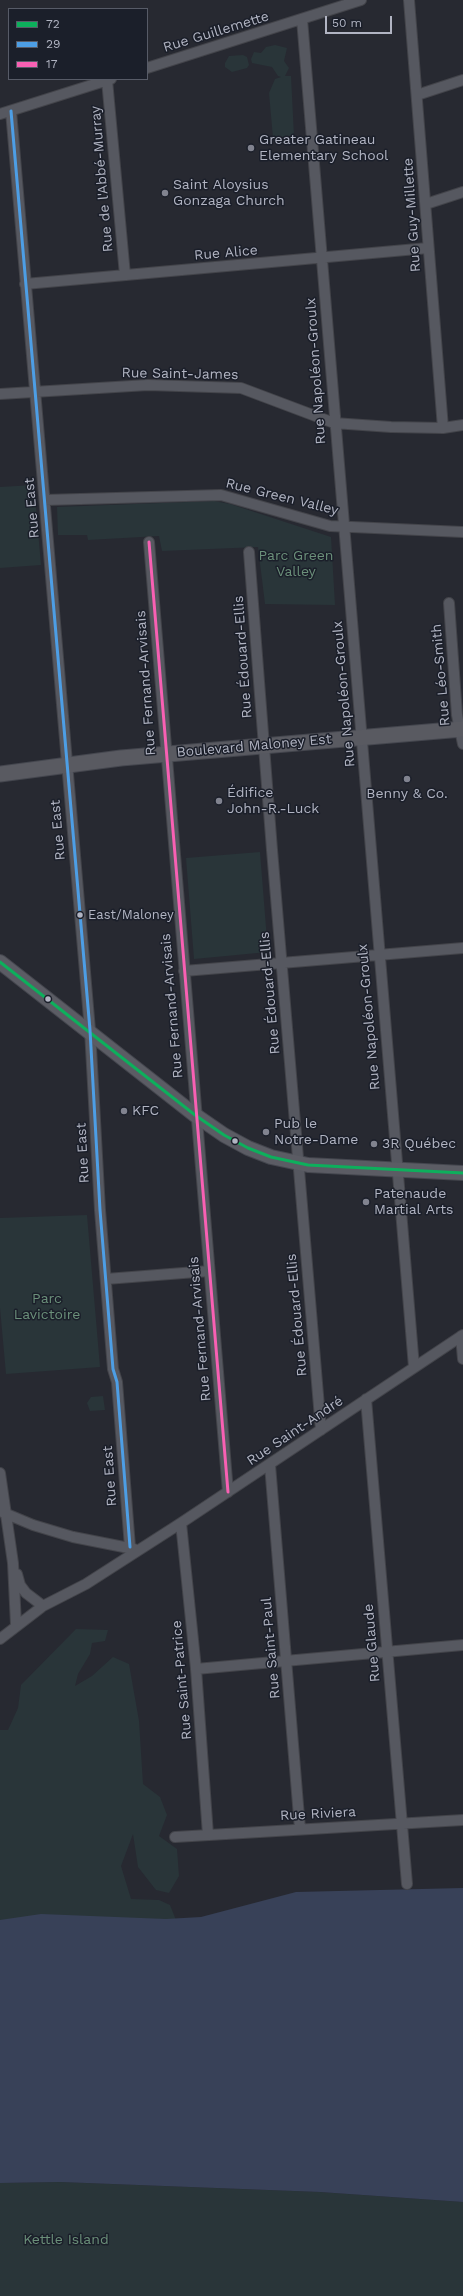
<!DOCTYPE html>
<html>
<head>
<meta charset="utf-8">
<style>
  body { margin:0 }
  #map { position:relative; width:463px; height:2296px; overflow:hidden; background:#272931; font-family:"Work Sans",sans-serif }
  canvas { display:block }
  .legend { position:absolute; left:8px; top:8px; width:140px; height:72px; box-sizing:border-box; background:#1b1f2a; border:1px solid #575b67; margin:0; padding:5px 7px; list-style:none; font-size:12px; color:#b1b4c2 }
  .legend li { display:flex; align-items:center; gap:8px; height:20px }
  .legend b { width:20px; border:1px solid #575b67 }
  .scale { position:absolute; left:325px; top:16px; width:67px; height:18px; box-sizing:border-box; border:2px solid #b1b4c2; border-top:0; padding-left:5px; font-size:12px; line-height:14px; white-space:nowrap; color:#b1b4c2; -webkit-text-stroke:3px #1b1f2a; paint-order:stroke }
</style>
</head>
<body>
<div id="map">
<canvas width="463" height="2296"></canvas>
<ul class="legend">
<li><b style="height:5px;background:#0daf5c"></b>72</li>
<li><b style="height:5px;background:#4d9ee5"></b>29</li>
<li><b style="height:5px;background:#f860b3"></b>17</li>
</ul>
<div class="scale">50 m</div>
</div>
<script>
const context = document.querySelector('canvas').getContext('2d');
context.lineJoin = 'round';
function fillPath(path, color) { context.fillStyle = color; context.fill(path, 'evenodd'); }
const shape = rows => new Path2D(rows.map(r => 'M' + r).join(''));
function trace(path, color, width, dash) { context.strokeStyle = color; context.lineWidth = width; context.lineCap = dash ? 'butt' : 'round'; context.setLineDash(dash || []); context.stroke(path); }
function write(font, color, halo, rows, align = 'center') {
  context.font = font + ' "Work Sans",sans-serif'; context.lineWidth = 3; context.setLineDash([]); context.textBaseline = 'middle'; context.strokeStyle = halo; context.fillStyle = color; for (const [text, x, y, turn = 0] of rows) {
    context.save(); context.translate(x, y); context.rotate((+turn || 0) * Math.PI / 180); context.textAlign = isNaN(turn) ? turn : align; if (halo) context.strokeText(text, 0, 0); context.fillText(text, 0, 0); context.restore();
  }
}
const green = shape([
  [275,45,287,48,284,61,289,68,285,76,291,76,294,136,273,138,269,93,275,79,281,77,278,76,272,67,252,63,251,59,254,52,261,53,266,47],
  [243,55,247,57,249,65,247,68,232,72,225,67,225,63,229,56],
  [34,485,41,565,0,568,0,487],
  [214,501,230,504,331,537,335,605,265,604,258,547,162,551,159,536,88,540,87,535,58,535,57,507],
  [260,852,268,952,194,959,186,858],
  [87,1215,100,1367,6,1374,0,1308,0,1218],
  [103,1396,105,1410,90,1411,87,1403,91,1397],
  [76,1629,108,1630,105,1641,92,1643,90,1654,78,1674,75,1686,92,1676,113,1657,129,1664,139,1721,143,1784,160,1797,167,1815,159,1836,177,1849,179,1876,169,1893,156,1890,138,1867,133,1834,121,1866,131,1899,159,1900,170,1905,180,1930,0,1935,0,1730,8,1730,18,1708,21,1685],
  [60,2182,320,2192,463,2202,463,2296,0,2296,0,2183]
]);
const water = shape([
  [463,1888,463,2202,320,2192,60,2182,0,2183,0,1920,41,1914,166,1919,201,1917,296,1892]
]);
const street = shape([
  [409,0,443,428],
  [302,19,414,1367],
  [147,68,361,0],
  [107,80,125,275],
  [417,95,463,80],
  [11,111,90,1030,100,1210,113,1369,117,1382,130,1547],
  [0,114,111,79],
  [426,204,463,192],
  [25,284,428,248],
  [0,394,148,385,241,388,334,423,391,427,443,428,463,425],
  [45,500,221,495,330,526,463,532],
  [149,542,228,1492],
  [249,552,272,850,321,1430],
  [449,603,457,715,463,744],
  [184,971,463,948],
  [106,1279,209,1271],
  [461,1336,463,1359],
  [366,1399,407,1884],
  [270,1465,300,1829],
  [0,1473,13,1563,16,1625],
  [2,1512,33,1525,73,1537,134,1549],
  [181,1523,196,1669,208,1835],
  [17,1574,20,1585,26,1593,43,1606],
  [0,1639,43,1606,86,1584,181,1523,463,1335],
  [196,1669,463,1645],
  [175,1837,463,1820]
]);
const secondary = shape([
  [0,962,195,1115,224,1135,248,1148,271,1157,308,1165,463,1173]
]);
const primary = shape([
  [0,774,121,758,463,729]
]);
const bus1 = shape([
  [0,962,195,1115,224,1135,248,1148,271,1157,308,1165,463,1173]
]);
const bus2 = shape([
  [11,111,90,1030,100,1210,113,1369,117,1382,130,1547]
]);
const bus3 = shape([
  [149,542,228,1492]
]);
const markers = [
  [251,148,4,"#81838f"],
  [165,193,4,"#81838f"],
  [407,779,4,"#81838f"],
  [219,801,4,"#81838f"],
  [80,915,3.5,"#b1b4c2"],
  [48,999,3.5,"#b1b4c2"],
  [124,1111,4,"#81838f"],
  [266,1132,4,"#81838f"],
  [235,1141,3.5,"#b1b4c2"],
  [374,1144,4,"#81838f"],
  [366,1202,4,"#81838f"]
];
const busNames = [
  ["East/Maloney",88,915]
];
const streetNames = [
  ["Rue Guillemette",216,32,-17],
  ["Rue de l'Abbé-Murray",102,179,-95],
  ["Rue Guy-Millette",412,215,-94],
  ["Rue Alice",226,253,-5],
  ["Rue Napoléon-Groulx",316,371,-94],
  ["Rue Saint-James",180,374,1],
  ["Rue Green Valley",282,497,14],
  ["Rue East",32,508,-95],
  ["Rue Édouard-Ellis",243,657,-94],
  ["Rue Léo-Smith",441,675,-95],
  ["Rue Fernand-Arvisais",146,683,-94],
  ["Rue Napoléon-Groulx",344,694,-95],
  ["Boulevard Maloney Est",254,746,-5],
  ["Rue East",58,830,-95],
  ["Rue Édouard-Ellis",270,993,-95],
  ["Rue Fernand-Arvisais",172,1006,-95],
  ["Rue Napoléon-Groulx",369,1017,-95],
  ["Rue East",83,1153,-93],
  ["Rue Édouard-Ellis",297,1315,-95],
  ["Rue Fernand-Arvisais",200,1329,-95],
  ["Rue Saint-André",295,1431,-34],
  ["Rue East",110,1476,-94],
  ["Rue Glaude",372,1643,-95],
  ["Rue Saint-Paul",271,1648,-95],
  ["Rue Saint-Patrice",182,1680,-95],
  ["Rue Riviera",318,1814,-3]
];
const poiNames = [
  ["Greater Gatineau",259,140],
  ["Elementary School",259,156],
  ["Saint Aloysius",173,185],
  ["Gonzaga Church",173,201],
  ["Édifice",227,793],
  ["John-R.-Luck",227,809],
  ["Benny & Co.",407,794,"center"],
  ["KFC",132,1111],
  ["Pub le",274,1124],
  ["Notre-Dame",274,1140],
  ["3R Québec",382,1144],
  ["Patenaude",374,1194],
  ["Martial Arts",374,1210]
];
const parkNames = [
  ["Parc Green",296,556],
  ["Valley",296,572],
  ["Parc",47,1299],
  ["Lavictoire",47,1315],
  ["Kettle Island",66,2240]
];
fillPath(green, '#293539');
fillPath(water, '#384158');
trace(street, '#43444a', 12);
trace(secondary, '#44464e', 16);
trace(primary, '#44464e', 17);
trace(street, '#565860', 10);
trace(secondary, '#5b5c64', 14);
trace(primary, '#595a61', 15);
trace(bus1, '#0daf5c', 3);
trace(bus2, '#4d9ee5', 3);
trace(bus3, '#f860b3', 3);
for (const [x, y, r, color] of markers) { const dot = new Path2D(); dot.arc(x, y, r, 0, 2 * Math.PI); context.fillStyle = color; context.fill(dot); trace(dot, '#1b1f2a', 1.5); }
write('13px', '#b1b4c2', '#1b1f2a', busNames, 'left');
write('14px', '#b1b4c2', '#1b1f2a', streetNames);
write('14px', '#b1b4c2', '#1b1f2a', poiNames, 'left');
write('14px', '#6b907a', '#1b1f2a', parkNames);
</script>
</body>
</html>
